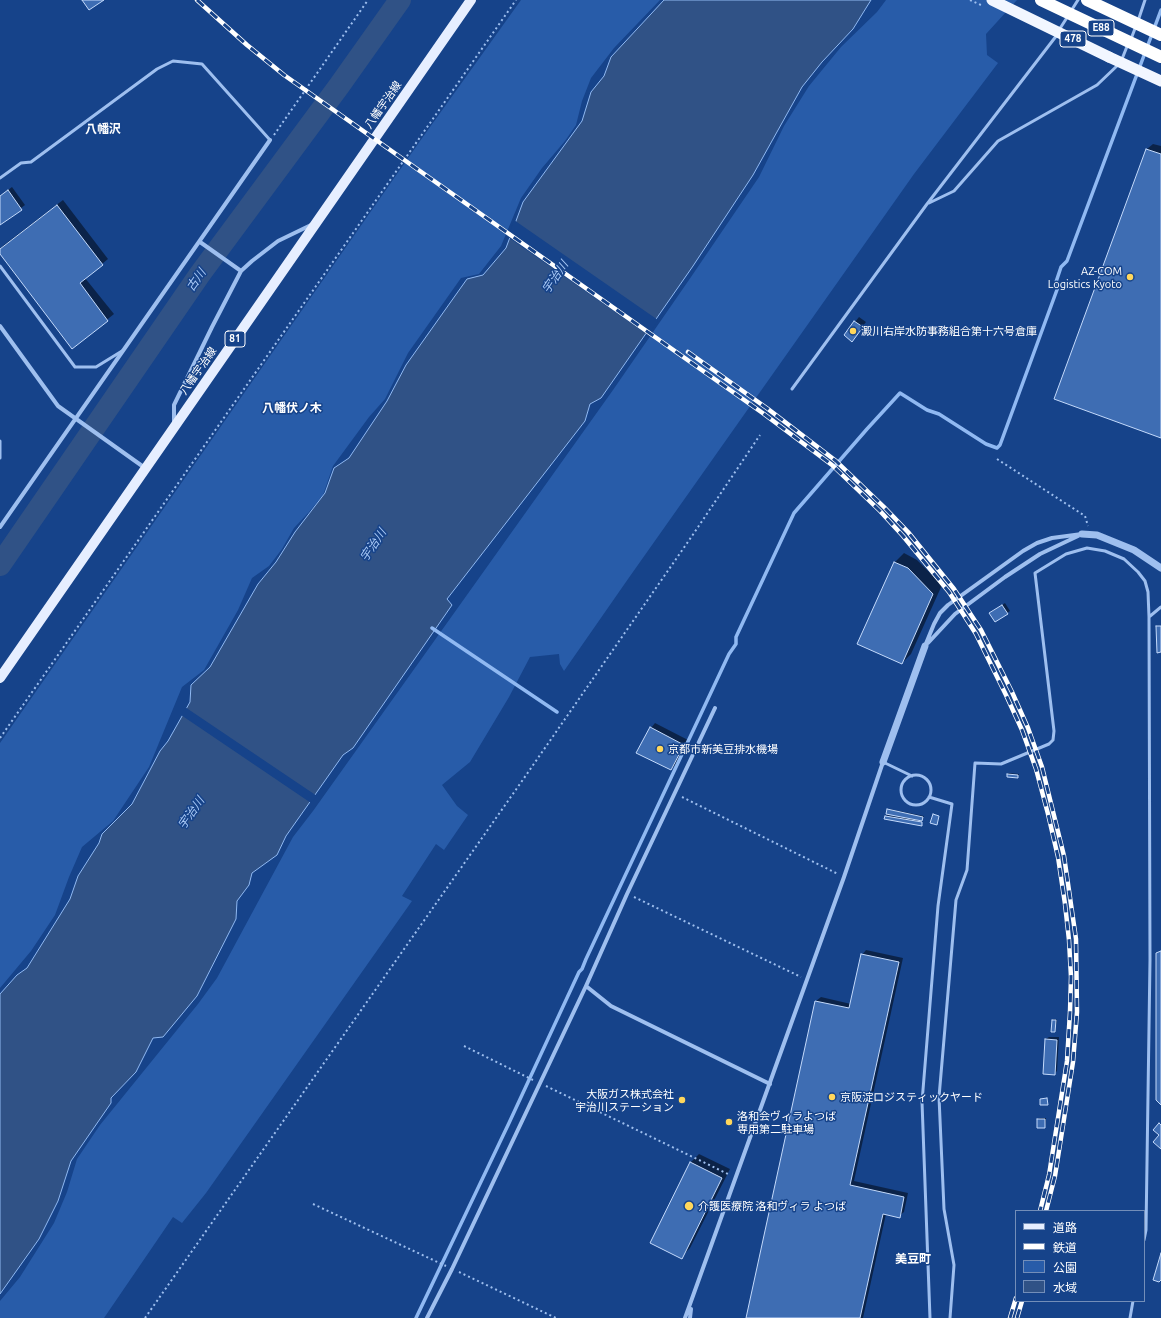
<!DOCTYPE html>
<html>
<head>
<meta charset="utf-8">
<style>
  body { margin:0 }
  #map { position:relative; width:1161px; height:1318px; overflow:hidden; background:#16438a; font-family:Ubuntu,"Noto Sans JP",sans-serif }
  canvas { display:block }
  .legend { position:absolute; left:1015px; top:1210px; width:130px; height:92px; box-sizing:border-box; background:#16438a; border:1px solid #738eb9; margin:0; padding:5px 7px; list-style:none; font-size:12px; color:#fff }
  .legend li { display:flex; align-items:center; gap:8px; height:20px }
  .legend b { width:20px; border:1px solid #738eb9 }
</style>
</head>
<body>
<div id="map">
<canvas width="1161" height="1318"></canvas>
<ul class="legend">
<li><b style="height:5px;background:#e6eeff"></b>道路</li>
<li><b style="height:5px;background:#fff"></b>鉄道</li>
<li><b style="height:11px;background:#285ca9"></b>公園</li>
<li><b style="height:11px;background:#305286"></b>水域</li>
</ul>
</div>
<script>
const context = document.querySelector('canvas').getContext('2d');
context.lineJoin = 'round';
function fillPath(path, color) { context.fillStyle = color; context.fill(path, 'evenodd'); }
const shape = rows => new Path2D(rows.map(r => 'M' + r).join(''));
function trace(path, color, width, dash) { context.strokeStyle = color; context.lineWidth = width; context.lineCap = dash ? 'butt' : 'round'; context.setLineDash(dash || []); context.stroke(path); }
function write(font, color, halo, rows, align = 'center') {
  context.font = font + ' Ubuntu,"Noto Sans JP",sans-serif'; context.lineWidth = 3; context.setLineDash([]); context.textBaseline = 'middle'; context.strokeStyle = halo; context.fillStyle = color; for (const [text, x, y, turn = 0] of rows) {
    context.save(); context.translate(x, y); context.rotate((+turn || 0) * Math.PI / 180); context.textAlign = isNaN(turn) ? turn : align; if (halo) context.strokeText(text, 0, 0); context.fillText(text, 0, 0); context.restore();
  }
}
const green = shape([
  [521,0,660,0,614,48,591,78,582,101,576,125,565,141,542,168,521,198,501,246,479,274,461,278,408,353,385,399,369,417,333,466,323,495,309,512,294,528,282,549,269,566,252,578,238,610,204,670,182,687,149,767,113,821,82,847,69,877,55,915,31,951,0,988,0,743,420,141],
  [886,0,1017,0,986,34,987,55,998,63,914,174,628,579,564,671,560,664,559,654,530,657,509,697,470,762,442,785,457,806,468,815,444,850,436,844,402,896,412,901,206,1193,182,1223,173,1217,104,1318,0,1318,0,1301,20,1277,54,1223,67,1192,77,1159,100,1125,198,1004,217,978,293,837,313,811,613,390,691,277,759,177,784,126,809,86,841,47,877,12]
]);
const water = shape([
  [664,0,871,0,853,29,822,62,802,87,753,175,693,266,601,398,590,404,585,421,447,599,452,605,353,748,343,755,286,836,277,855,252,873,249,885,237,901,236,919,197,996,163,1037,153,1038,136,1072,111,1098,111,1103,71,1161,58,1201,39,1239,0,1294,0,994,17,975,27,968,70,899,78,876,99,843,102,834,132,804,160,751,168,741,190,702,191,685,210,667,258,584,276,562,295,532,325,493,334,468,349,458,387,401,406,365,467,279,483,275,506,248,523,202,582,121,591,92,604,76,611,57,664,0]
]);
const pier = shape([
  [514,220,658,320,648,335,508,237],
  [185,707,317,796,311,803,181,715]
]);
const shadow = shape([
  [1153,144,1161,146,1161,437,1056,399,1147,149],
  [12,187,25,205,0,224,0,196],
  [63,200,108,259,85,278,114,314,73,347,0,253,0,249,4,245],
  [859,317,866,322,852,340,855,322],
  [904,553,917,560,942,585,911,654,902,663,858,643,895,562],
  [1005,603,1010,611,1007,613,993,611],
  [655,723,688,740,675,765,671,769,651,728],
  [1009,773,1019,774,1018,776,1017,777,1008,774],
  [889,809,924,816,921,821,922,822,922,824,921,825,886,816,887,815,904,818,905,816,888,810],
  [866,950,903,958,854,1181,908,1193,904,1212,899,1216,886,1214,863,1318,747,1318,816,1001,821,997,851,1004,862,955],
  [1054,1019,1057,1020,1055,1031,1053,1020],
  [1049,1037,1059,1037,1057,1071,1054,1074,1046,1039],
  [1040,1118,1046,1118,1045,1127,1038,1119],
  [699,1154,730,1169,690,1248,681,1257,690,1163]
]);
const stream = shape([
  [432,628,557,712],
  [416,1318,509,1123,579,972,582,969,586,959,729,654,736,644,736,637,794,513,867,429,900,393,927,410,939,414,986,444,997,448,1000,445,1058,287,1056,282,1061,267,1067,261,1161,10]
]);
const river = shape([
  [0,565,200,274,339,86,400,0]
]);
const building = shape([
  [82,0,104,0,89,10,82,0],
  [1146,149,1161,154,1161,438,1054,399,1146,149],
  [8,190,22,210,0,225,0,196,8,190],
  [57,205,103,265,80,283,108,321,72,349,0,254,0,249,57,205],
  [854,321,863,327,852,342,844,335,854,321],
  [894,562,908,568,933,594,902,664,857,644,894,562],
  [1002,605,1008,614,995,622,989,613,1002,605],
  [1156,626,1161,626,1161,652,1157,653,1156,626],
  [650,727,684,745,671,770,636,753,650,727],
  [1007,774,1018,775,1018,778,1007,777,1007,774],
  [887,809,923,817,922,821,886,814,887,809],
  [933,814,939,816,937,825,930,823,933,814],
  [885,816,922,822,922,826,884,819,885,816],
  [1161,951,1161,1105,1156,1100,1156,953,1161,951],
  [861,954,899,962,850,1185,904,1197,900,1218,883,1214,860,1318,746,1318,815,1001,849,1008,861,954],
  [1052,1020,1056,1020,1055,1032,1051,1032,1052,1020],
  [1045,1039,1057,1040,1055,1075,1043,1074,1045,1039],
  [1047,1098,1048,1105,1040,1105,1040,1099,1047,1098],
  [1037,1119,1045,1119,1045,1128,1037,1128,1037,1119],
  [1159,1123,1161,1125,1161,1149,1153,1142,1159,1135,1153,1130,1159,1123],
  [690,1162,722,1178,682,1259,650,1243,690,1162],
  [1161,1253,1161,1280,1159,1282,1153,1280,1161,1253]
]);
const path = shape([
  [970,0,983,6],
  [274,135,368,0],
  [997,459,1085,516,1088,526],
  [0,738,516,0],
  [682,797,838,874],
  [634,897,801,977],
  [464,1046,533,1080],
  [546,1086,730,1175],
  [313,1204,446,1266],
  [459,1272,556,1318],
  [145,1318,522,781,692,536,760,435]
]);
const service = shape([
  [1071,11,1078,0],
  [1138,21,1145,0],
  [1059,30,1068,16],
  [1131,39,1136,26],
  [1122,59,1128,44],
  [0,178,21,163,31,162,157,69,173,61,202,64,270,140],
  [929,203,954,191,998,141,1097,85,1119,64],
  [0,266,75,367,96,367,122,351],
  [792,389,927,204,1057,35],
  [0,441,0,458],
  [883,762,912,776],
  '901 790a15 15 0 1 1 30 0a15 15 0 1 1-30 0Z',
  [929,797,952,804,938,906,922,1102,930,1318],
  [1144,1240,1146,1230,1150,960,1149,617,1161,607],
  [950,1318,954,1265,944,1209,939,1097,956,900,967,870,975,763,1001,764,1049,744,1053,740,1054,731,1035,573,1066,554,1087,548,1105,551,1124,559,1138,572,1145,581,1148,592,1149,617],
  [1130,1318,1133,1301]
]);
const minor = shape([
  [200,242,241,271],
  [0,326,58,406,145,468],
  [174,424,174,405,212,327,241,271,252,261,278,241,311,225],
  [0,527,270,140],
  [928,643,955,614,1005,577,1040,554,1078,536],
  [925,646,934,624,940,613,948,605,1023,551,1037,543,1052,538,1082,534],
  [586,986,611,1006,770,1084],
  [427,1318,452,1269,586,986,627,894,715,708],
  [685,1318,844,877,883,762],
  [690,1318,691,1309]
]);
const tertiary = shape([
  [1082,534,1097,535,1134,550,1161,568],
  [883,762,925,646]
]);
const primary = shape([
  [0,678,471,0]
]);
const trunk = shape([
  [992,0,1109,57]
]);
const rail = shape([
  [197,0,247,45,284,75,764,414,832,465,880,511,903,536,949,592,976,634,1006,695,1022,730,1036,769,1048,814,1058,857,1065,904,1069,940,1071,977,1070,1012,1067,1061,1049,1175,1040,1211],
  [688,352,768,409,836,461,884,507,908,532,954,589,981,630,1012,692,1028,728,1042,767,1064,856,1076,939,1077,1012,1073,1062,1055,1176,1046,1211],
  [1010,1318,1016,1298],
  [1017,1318,1022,1301]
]);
const trunkBridge = shape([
  [1109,57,1161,81]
]);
const motorwayBridge = shape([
  [1041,0,1161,57],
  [1087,0,1161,35]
]);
const markers = [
  [1130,277,4,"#ffd75c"],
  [853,331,4,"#ffd75c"],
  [660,749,4,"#ffd75c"],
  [832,1097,4,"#ffd75c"],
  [682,1100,4,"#ffd75c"],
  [729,1122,4,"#ffd75c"],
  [689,1206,5,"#ffd75c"]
];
const shields = [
  [1101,28,26],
  [1073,39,26],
  [235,339,20]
];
const shieldNames = [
  ["E88",1101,28],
  ["478",1073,39],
  ["81",235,339]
];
const streetNames = [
  ["八幡宇治線",383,105,-55],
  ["八幡宇治線",198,371,-55]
];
const poiNames = [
  ["AZ-COM",1122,271,"right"],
  ["Logistics Kyoto",1122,284,"right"],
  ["澱川右岸水防事務組合第十六号倉庫",861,331],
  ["京都市新美豆排水機場",668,749],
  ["大阪ガス株式会社",674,1094,"right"],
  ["宇治川ステーション",674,1107,"right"],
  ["京阪淀ロジスティックヤード",840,1097],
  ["洛和会ヴィラよつば",737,1116],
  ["専用第二駐車場",737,1129],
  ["介護医療院 洛和ヴィラ よつば",698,1206]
];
const neighbourhoodNames = [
  ["八幡沢",103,129],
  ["八幡伏ノ木",292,408],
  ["美豆町",913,1259]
];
const waterNames = [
  ["宇治川",555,277,-56],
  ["古川",196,280,-55],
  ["宇治川",373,545,-56],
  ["宇治川",191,813,-55]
];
fillPath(green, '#285ca9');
fillPath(water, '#305286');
trace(water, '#90b9f2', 1);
fillPath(pier, '#16438a');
fillPath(shadow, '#0007');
trace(stream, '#90b9f2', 3.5);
trace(river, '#305286', 22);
fillPath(building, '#3e6db3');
trace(building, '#c4dafb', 1);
trace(path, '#9ebfef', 2, [2, 3]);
trace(service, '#9ebfef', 3);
trace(minor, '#9ebfef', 4);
trace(tertiary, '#9ebfef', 7);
trace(primary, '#e6eeff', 10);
trace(trunk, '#f2f6ff', 11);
trace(rail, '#fff', 4.5);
trace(rail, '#16438a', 3, [9]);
trace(trunkBridge, '#f2f6ff', 11);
trace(motorwayBridge, '#fff', 12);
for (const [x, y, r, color] of markers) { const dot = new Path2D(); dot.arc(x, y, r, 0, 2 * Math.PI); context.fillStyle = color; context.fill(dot); trace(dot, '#16438a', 1.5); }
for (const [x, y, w] of shields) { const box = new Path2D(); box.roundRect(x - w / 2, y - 8, w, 16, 3); context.fillStyle = '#16438a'; context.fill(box); trace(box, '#fff', 1); }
write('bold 10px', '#fff', null, shieldNames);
write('11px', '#fff', '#16438a', streetNames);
write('11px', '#fff', '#16438a', poiNames, 'left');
write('bold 12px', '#fff', '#16438a', neighbourhoodNames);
write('italic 12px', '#a9c9f6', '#16438a', waterNames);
</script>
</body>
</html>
